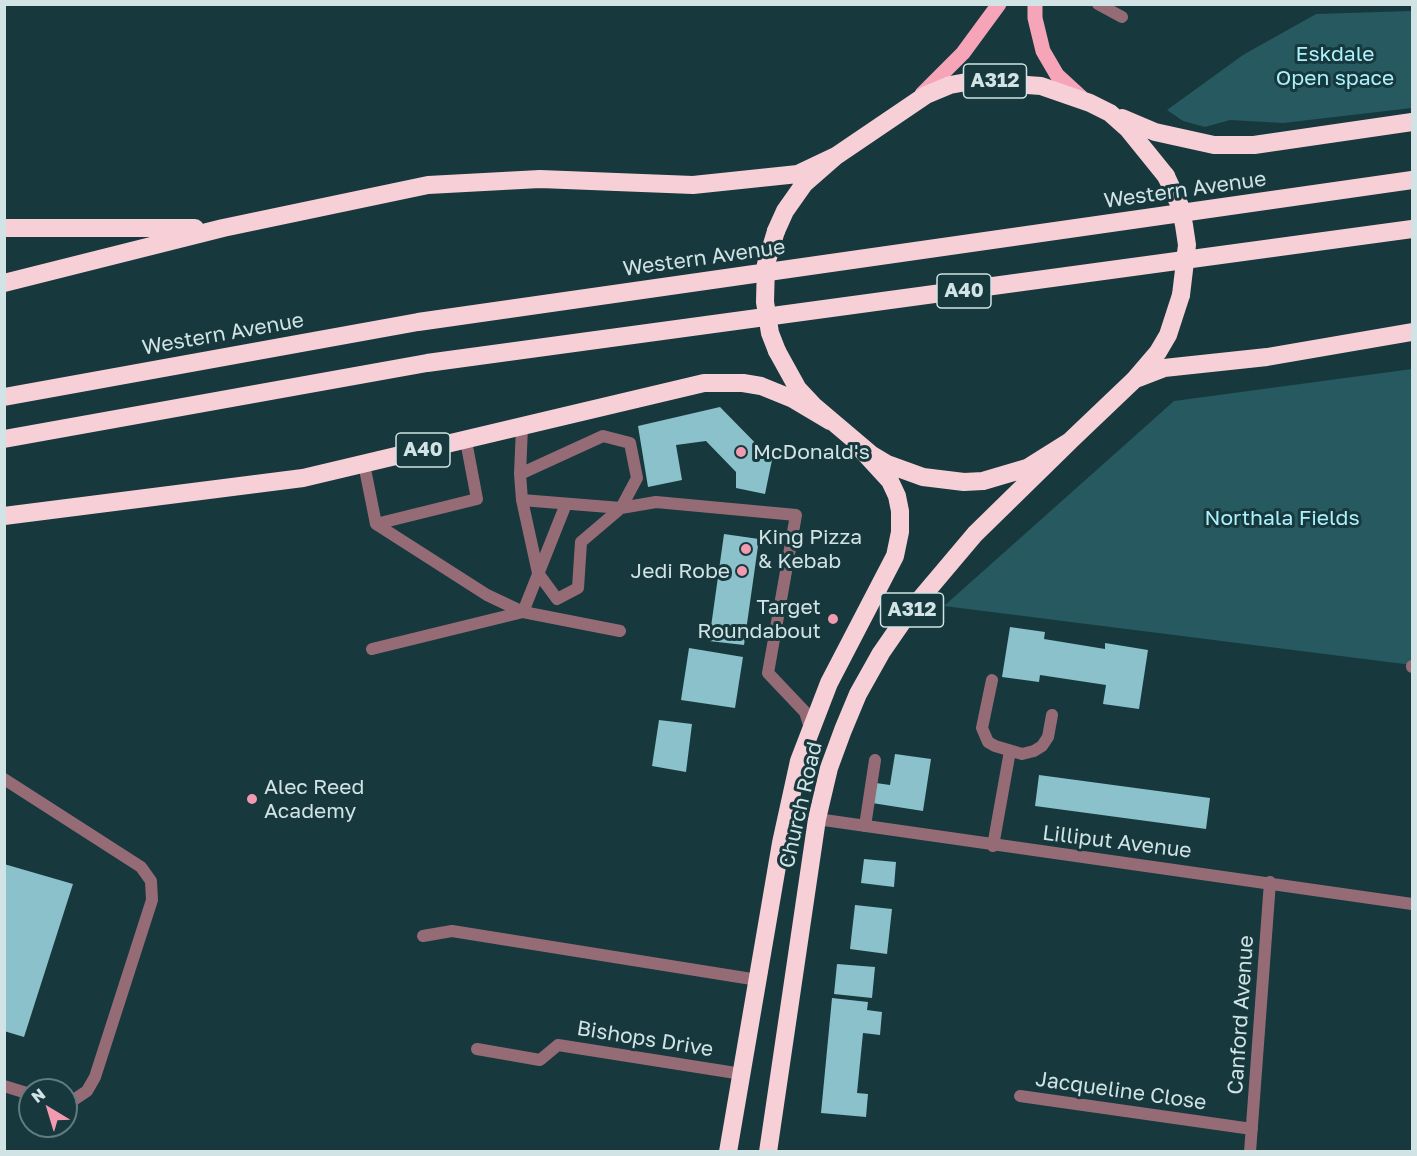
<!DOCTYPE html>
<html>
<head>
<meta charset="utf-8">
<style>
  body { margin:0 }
  #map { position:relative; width:1417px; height:1156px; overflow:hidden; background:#17383d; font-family:"Golos Text",sans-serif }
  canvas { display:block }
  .frame { position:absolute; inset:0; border:6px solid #d1e3e5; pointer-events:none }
  .north { position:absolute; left:18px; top:1078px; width:60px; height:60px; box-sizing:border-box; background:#17383d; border:2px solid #617c80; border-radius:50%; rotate:322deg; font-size:16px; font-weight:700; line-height:24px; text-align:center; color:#d1e3e5 }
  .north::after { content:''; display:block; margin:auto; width:21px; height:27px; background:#f29ab0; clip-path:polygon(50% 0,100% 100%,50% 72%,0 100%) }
</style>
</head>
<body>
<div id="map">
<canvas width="1417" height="1156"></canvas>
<div class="frame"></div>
<div class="north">N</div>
</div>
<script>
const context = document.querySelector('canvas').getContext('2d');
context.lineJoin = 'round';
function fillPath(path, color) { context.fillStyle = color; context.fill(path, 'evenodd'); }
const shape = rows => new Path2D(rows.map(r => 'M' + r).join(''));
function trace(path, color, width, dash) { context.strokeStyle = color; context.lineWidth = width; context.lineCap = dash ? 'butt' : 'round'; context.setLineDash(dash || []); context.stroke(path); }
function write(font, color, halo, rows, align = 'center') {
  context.font = font + ' "Golos Text",sans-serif'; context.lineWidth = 6; context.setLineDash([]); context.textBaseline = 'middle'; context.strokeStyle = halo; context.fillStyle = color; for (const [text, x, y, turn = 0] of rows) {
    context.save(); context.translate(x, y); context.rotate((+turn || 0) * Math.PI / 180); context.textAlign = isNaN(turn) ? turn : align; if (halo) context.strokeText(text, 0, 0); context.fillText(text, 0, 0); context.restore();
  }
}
const green = shape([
  [1412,11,1412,108,1283,123,1230,120,1205,127,1183,121,1167,110,1243,55,1316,14],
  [1412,369,1412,665,944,606,1174,401]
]);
const building = shape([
  [720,407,772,460,765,494,736,488,736,472,706,441,676,445,682,480,648,487,638,426],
  [724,534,759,539,744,645,709,641],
  [1010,627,1045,632,1044,639,1105,649,1105,643,1148,650,1139,709,1103,704,1106,685,1040,675,1039,682,1002,677],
  [689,648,743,657,735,708,681,700],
  [659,720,692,724,686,772,652,766],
  [895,754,931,759,923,811,872,803,876,783,890,785],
  [1039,775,1210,798,1206,829,1035,806],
  [864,859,896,862,894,887,861,883],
  [4,864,73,884,24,1037,4,1031],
  [855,905,892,909,887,954,850,949],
  [837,964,875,967,872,998,834,994],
  [832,998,868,1002,867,1010,882,1012,880,1035,863,1033,857,1093,868,1094,866,1117,821,1113]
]);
const lane = shape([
  [364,464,376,524,477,499,466,441],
  [520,474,603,436,630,443,637,478,621,508,581,542,578,588,557,599,538,573,522,500,520,474,522,427],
  [522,500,621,508,656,502,796,515,768,673,805,712,810,728],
  [376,524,487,595,523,612,620,631],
  [523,612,566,504],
  [372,649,523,612],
  [992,680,982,728,988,742,995,746,1022,754,1034,751,1042,746,1048,737,1052,715],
  [4,779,141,867,151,881,152,900,95,1077,87,1091,72,1101,66,1102],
  [865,826,875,760],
  [993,846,1010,751],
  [423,936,452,931,758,980],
  [4,1086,30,1094]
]);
const street = shape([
  [1098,4,1122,17],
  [1412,666,1412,667],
  [817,819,1412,904],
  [477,1049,540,1060,558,1045,742,1074],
  [1020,1096,1252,1129],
  [1250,1152,1270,882]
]);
const primary = shape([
  [1035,4,1035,18,1043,51,1057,75,1081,97],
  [922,94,963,53,999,4]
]);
const highway = shape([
  [1122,118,1155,132,1214,145,1254,145,1412,122],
  [4,228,195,228],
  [776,231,785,211,804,184,836,156,926,95,950,85,972,81,1041,86,1090,103,1110,113,1128,129,1166,176],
  [4,283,223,228,428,185,540,179,693,185,798,174,836,156],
  [777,351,798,389,813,405,872,455,887,464,923,477,964,482,983,481,1027,468,1070,441,1134,380,1158,352,1168,335,1181,295],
  [1138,378,1164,368,1267,357,1412,332],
  [4,397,418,322,1412,180],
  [4,439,427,363,1412,229],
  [4,516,303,478,704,383,743,383,761,386,793,399,830,421],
  [728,1152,781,843,799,761,829,683,895,556,900,532,900,511,897,496,890,481,856,444],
  [768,1152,817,819,829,768,843,730,858,694,881,653,910,611,975,534,1070,441]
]);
const highwayBridge = shape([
  [1166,176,1180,206,1184,225,1187,245,1181,295],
  [776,231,766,264,765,302,770,333,777,351]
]);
const markers = [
  [741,452,6,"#f29ab0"],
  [746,549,6,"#f29ab0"],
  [742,571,6,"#f29ab0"],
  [833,619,6,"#f29ab0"],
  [252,799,6,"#f29ab0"]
];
const shields = [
  [995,81,63],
  [964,291,54],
  [423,450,54],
  [912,610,63]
];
const shieldNames = [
  ["A312",995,81],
  ["A40",964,291],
  ["A40",423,450],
  ["A312",912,610]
];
const parkNames = [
  ["Eskdale",1335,54],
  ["Open space",1335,78],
  ["Northala Fields",1282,518]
];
const streetNames = [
  ["Western Avenue",1185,190,-8],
  ["Western Avenue",704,258,-8],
  ["Western Avenue",223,334,-10],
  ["Church Road",801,805,-77],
  ["Lilliput Avenue",1117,842,7],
  ["Canford Avenue",1241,1015,-86],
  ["Bishops Drive",645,1039,9],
  ["Jacqueline Close",1121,1091,8]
];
const poiNames = [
  ["McDonald's",753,452],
  ["King Pizza",758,537],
  ["& Kebab",758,561],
  ["Jedi Robe",730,571,"right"],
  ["Target",821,607,"right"],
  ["Roundabout",821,631,"right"],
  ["Alec Reed",264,787],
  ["Academy",264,811]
];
fillPath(green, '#265960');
fillPath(building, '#8ac1ca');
trace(lane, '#956c76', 12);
trace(street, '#956c76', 12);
trace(primary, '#f6a4b8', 15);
trace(highway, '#f7cfd7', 18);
trace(highwayBridge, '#f7cfd7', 18);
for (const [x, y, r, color] of markers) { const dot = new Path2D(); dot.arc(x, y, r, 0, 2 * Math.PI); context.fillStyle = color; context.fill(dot); trace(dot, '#17383d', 2); }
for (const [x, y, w] of shields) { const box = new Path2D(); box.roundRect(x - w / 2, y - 17, w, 34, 4.5); context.fillStyle = '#17383d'; context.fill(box); trace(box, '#d1e3e5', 1.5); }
write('bold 20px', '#d1e3e5', null, shieldNames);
write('21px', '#abf1fc', '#17383d', parkNames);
write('21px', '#d1e3e5', '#17383d', streetNames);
write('21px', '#d1e3e5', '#17383d', poiNames, 'left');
</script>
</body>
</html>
